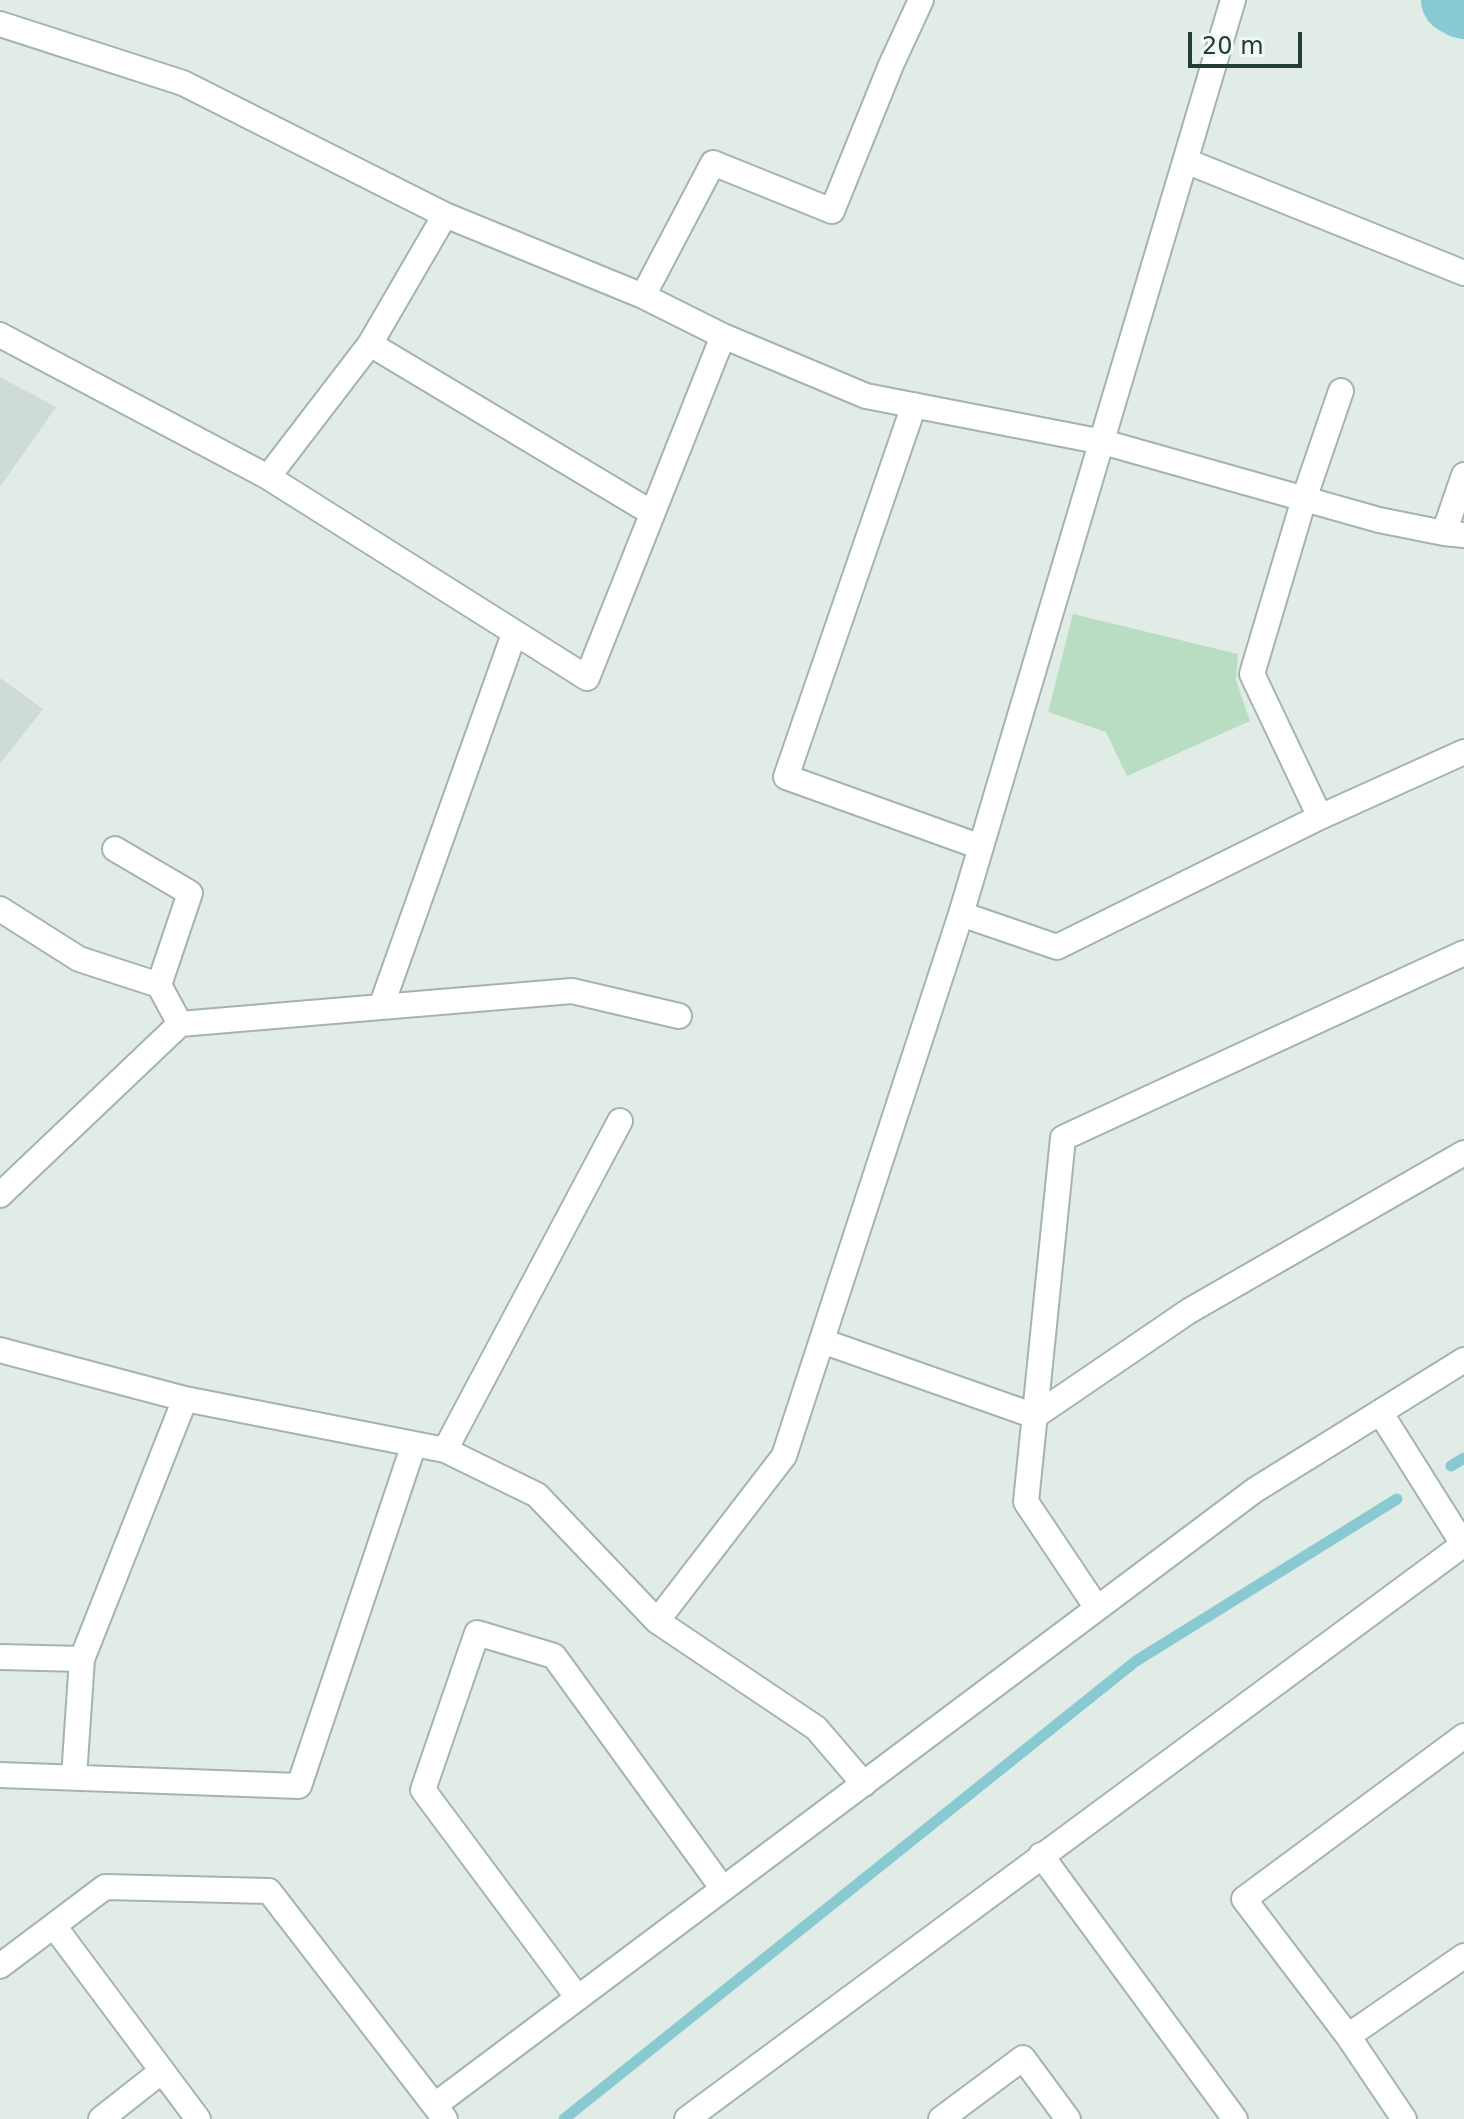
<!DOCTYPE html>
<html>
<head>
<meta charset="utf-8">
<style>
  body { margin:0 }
  #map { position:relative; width:1464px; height:2119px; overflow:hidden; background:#e1ece6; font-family:"DejaVu Sans",sans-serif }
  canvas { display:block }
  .scale { position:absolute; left:1188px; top:32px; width:114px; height:36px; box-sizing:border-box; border:4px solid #213d34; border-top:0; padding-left:10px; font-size:24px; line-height:28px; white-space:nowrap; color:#213d34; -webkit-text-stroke:6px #f1f8f5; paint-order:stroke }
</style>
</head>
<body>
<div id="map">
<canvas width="1464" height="2119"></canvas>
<div class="scale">20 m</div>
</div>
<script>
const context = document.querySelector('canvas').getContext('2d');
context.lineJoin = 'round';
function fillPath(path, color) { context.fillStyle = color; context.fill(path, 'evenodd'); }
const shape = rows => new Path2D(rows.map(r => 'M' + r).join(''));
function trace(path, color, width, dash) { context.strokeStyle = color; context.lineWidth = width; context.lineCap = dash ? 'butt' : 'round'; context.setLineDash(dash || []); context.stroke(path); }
const built = shape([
  [0,377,56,407,0,487],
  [0,678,43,709,0,764]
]);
const green = shape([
  [1073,614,1238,654,1236,680,1250,721,1127,776,1106,732,1048,712]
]);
const stream = shape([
  [1451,1466,1464,1458],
  [564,2119,1136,1661,1397,1499]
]);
const river = shape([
  [1455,0,1464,5]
]);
const minor = shape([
  [0,24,183,83,445,215,643,296,723,336,866,396,1103,442,1379,520,1444,533,1464,535],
  [1186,161,1464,273],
  [643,296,713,163,832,211,891,65,921,0],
  [0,335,268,477,587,678,723,336],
  [370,344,652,513],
  [914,405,786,777,981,847],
  [268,477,370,344,445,215],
  [1444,533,1464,475],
  [1320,817,1252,674,1304,499,1341,391],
  [115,849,190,893,159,985],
  [0,909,79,959,159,985,180,1024],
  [961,914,1057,947,1320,817,1464,752],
  [381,1007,572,991,679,1016],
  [0,1195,180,1024,381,1007,514,634],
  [822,1341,1035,1416,1189,1311,1464,1153],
  [0,1350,185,1399,445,1450,537,1495,657,1621,784,1456,961,914,1233,0],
  [1380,1412,1463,1544],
  [445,1450,620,1121],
  [1097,1608,1026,1502,1063,1138,1464,953],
  [657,1621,816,1728,864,1784],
  [0,1657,82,1659,74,1777],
  [82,1659,185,1399],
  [0,1775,299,1786,414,1444],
  [1041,1855,1235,2119],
  [54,1926,198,2119],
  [0,1966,105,1887,269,1891,445,2119],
  [578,1998,423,1790,477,1633,554,1656,723,1889],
  [1348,2036,1464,1956],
  [435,2105,1255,1490,1464,1360],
  [101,2119,162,2071],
  [687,2119,1464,1544],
  [941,2119,1023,2058,1068,2119],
  [1404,2119,1348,2036,1244,1899,1464,1736]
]);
fillPath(built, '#cfdcd5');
fillPath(green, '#b9ddc2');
trace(stream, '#88c9d2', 11);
trace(river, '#88c9d2', 68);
trace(minor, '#a4b4ad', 28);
trace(minor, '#fff', 24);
</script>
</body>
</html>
